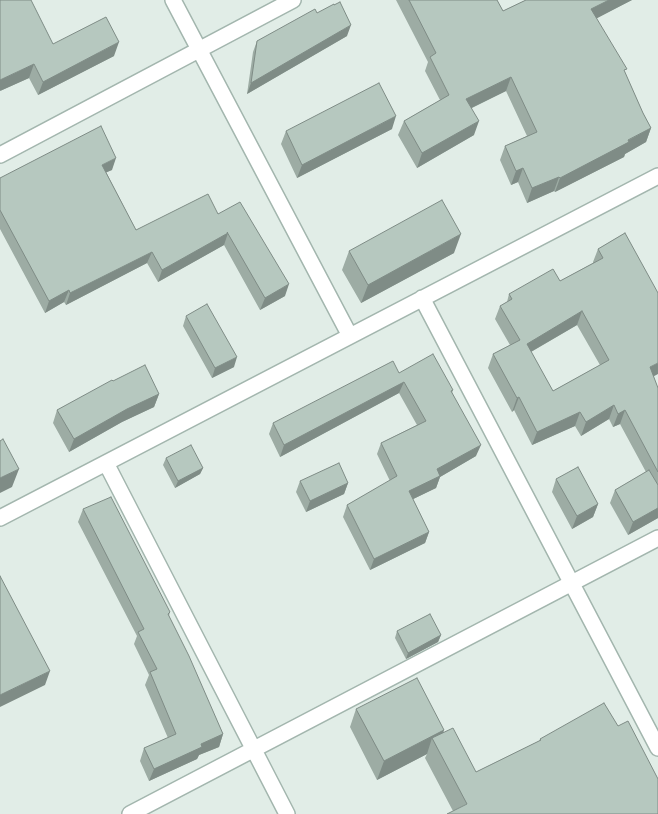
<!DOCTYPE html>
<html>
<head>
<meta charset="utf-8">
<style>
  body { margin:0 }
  canvas { display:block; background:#e1ede7 }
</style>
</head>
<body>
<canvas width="658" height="814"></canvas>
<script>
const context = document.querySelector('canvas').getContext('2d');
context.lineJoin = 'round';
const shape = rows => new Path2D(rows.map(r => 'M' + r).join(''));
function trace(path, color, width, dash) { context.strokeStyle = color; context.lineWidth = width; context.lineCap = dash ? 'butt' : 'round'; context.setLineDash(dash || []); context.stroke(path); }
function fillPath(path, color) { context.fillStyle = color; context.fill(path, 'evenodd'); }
const minor = shape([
  [173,0,350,336],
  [0,155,293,0],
  [422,298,658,748],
  [106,463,287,814],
  [0,518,658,176],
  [130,814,658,538]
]);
const wall = shape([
  [396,0,497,0,503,11,526,0,632,0,596,18,625,73,643,113,651,128,646,142,625,154,624,157,555,192,554,191,527,203,518,182,511,185,500,160,505,146,527,136,506,91,472,108,474,135,417,168,398,135,404,121,440,100,425,71,428,62],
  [317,13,347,36,247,94,253,52,257,41],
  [53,44,114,56,38,95,29,78,0,91],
  [392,129,297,178,281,144,286,131],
  [112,170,106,172,136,230,218,214,285,296,260,310,224,245,158,282,147,263,66,305,64,302,45,313,0,229,0,178],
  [625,233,653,376,658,388,658,518,628,535,610,503,615,490,646,472,620,424,613,427,609,419,581,436,575,426,532,445,514,410,512,412,488,368,493,354,510,345,495,319,500,306,507,302,509,294,560,281,593,263,593,262,598,249],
  [577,325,600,365,553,391,531,352],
  [349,251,454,253,361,303,342,270],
  [186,316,234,367,212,378,183,326],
  [399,373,453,390,452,393,476,456,440,477,436,488,413,499,429,532,425,543,370,570,343,517,347,505,390,481,377,454,381,443,417,425,399,393,280,457,269,434,273,423],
  [113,381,159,394,154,407,122,422,69,452,53,423,57,410],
  [166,458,203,468,200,474,175,488,163,465],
  [556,479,598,504,593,517,572,529,552,492],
  [300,481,348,483,344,494,306,512,296,492],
  [83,509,170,612,169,616,223,734,219,747,199,755,197,759,149,781,140,761,144,748,168,738,145,685,149,675,134,644,137,636,78,522],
  [397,631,441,635,438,642,406,659,395,638],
  [356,709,444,730,443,733,476,772,539,741,540,739,618,726,453,811,425,758,427,754,377,780,350,727]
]);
const shadedWall = shape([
  [609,0,632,0,586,24,591,9],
  [351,25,347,36,247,94,251,83],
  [119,42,114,56,38,95,43,82],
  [34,64,29,78,0,91,0,80],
  [511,77,506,91,461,113,466,99],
  [396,116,392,129,297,178,302,165],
  [479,121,474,135,417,168,422,153],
  [651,128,646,142,625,154,624,157,555,192,560,178],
  [116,158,112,170,98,176,102,165],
  [523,168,518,182,511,185,516,171],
  [559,177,554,191,527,203,532,188],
  [228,233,224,245,158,282,162,270],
  [461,234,454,253,361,303,368,285],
  [152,252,147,263,66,305,70,293],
  [289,284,285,296,260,310,265,298],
  [69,290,64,302,45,313,49,301],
  [582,311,577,325,522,357,527,344],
  [237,357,234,367,212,378,215,368],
  [658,363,658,374,645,381,650,367],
  [404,382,399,393,280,457,284,445],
  [159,394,154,407,122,422,69,452,74,439,127,409],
  [519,397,514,410,512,412,517,398],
  [614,405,609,419,581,436,586,422],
  [625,410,620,424,613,427,618,414],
  [580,412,575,426,532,445,537,432],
  [481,445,476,456,440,477,436,488,405,503,409,491,437,469],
  [203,468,200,474,175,488,178,481],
  [19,469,12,487,0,493,0,478],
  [348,483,344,494,306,512,310,501],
  [598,504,593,517,572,529,577,516],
  [658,508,658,518,628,535,633,522],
  [429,532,425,543,370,570,374,559],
  [441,635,438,642,406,659,408,653],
  [50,671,45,685,0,707,0,695],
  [444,730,437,748,432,738,427,754,377,780,384,761],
  [223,734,219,747,199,755,197,759,149,781,154,769,201,744]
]);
const building = shape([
  [0,0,31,0,53,44,106,17,119,42,43,82,34,64,0,80,0,0],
  [409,0,497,0,503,11,526,0,609,0,591,9,627,69,624,70,643,113,651,128,628,140,629,142,560,178,559,177,532,188,523,168,516,171,505,146,537,132,511,77,466,99,479,121,422,153,404,121,449,95,430,57,436,53,409,0],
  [340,2,351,25,251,83,257,41,315,9,317,13,334,4,334,5,340,2],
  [379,83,396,116,302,165,286,131,379,83],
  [101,126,116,158,102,165,136,230,208,194,218,214,240,202,289,284,265,298,227,232,228,233,162,270,152,252,70,293,69,290,49,301,0,210,0,178,101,126],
  [442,200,461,234,368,285,349,251,442,200],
  [625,233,658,293,658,363,650,367,658,388,658,472,625,410,618,414,614,405,586,422,580,412,537,432,519,397,517,398,493,354,520,340,500,306,512,299,509,294,553,269,560,281,603,258,598,249,625,233],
  [582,311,609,360,553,391,527,344,582,311],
  [207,304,237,357,215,368,186,316,207,304],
  [433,354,453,390,451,391,481,445,437,469,440,476,409,491,429,532,374,559,347,505,397,476,381,443,426,421,404,382,284,445,273,423,393,361,399,373,433,354],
  [145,365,159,394,127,409,74,439,57,410,112,380,113,381,145,365],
  [3,439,19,469,0,478,0,441,3,439],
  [191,445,203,468,178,481,166,458,191,445],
  [339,463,348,483,310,501,300,481,339,463],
  [578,467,598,504,577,516,556,479,578,467],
  [649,470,658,485,658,508,633,522,615,490,649,470],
  [111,497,170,612,168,614,189,656,223,734,201,744,202,747,154,769,144,748,176,734,150,672,157,669,138,632,144,629,83,509,111,497],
  [0,576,50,671,0,695,0,576],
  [430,614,441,635,408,653,397,631,430,614],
  [417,678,444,730,384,761,356,709,417,678],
  [604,703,618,726,628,721,658,779,658,814,447,814,467,804,432,738,453,728,476,772,541,740,540,739,604,703]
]);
trace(minor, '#a3b6ae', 18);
trace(minor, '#fff', 15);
fillPath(wall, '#9daca4');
fillPath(shadedWall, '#7f8c86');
fillPath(building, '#b6c8bf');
trace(building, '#7f8c86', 1);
</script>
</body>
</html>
